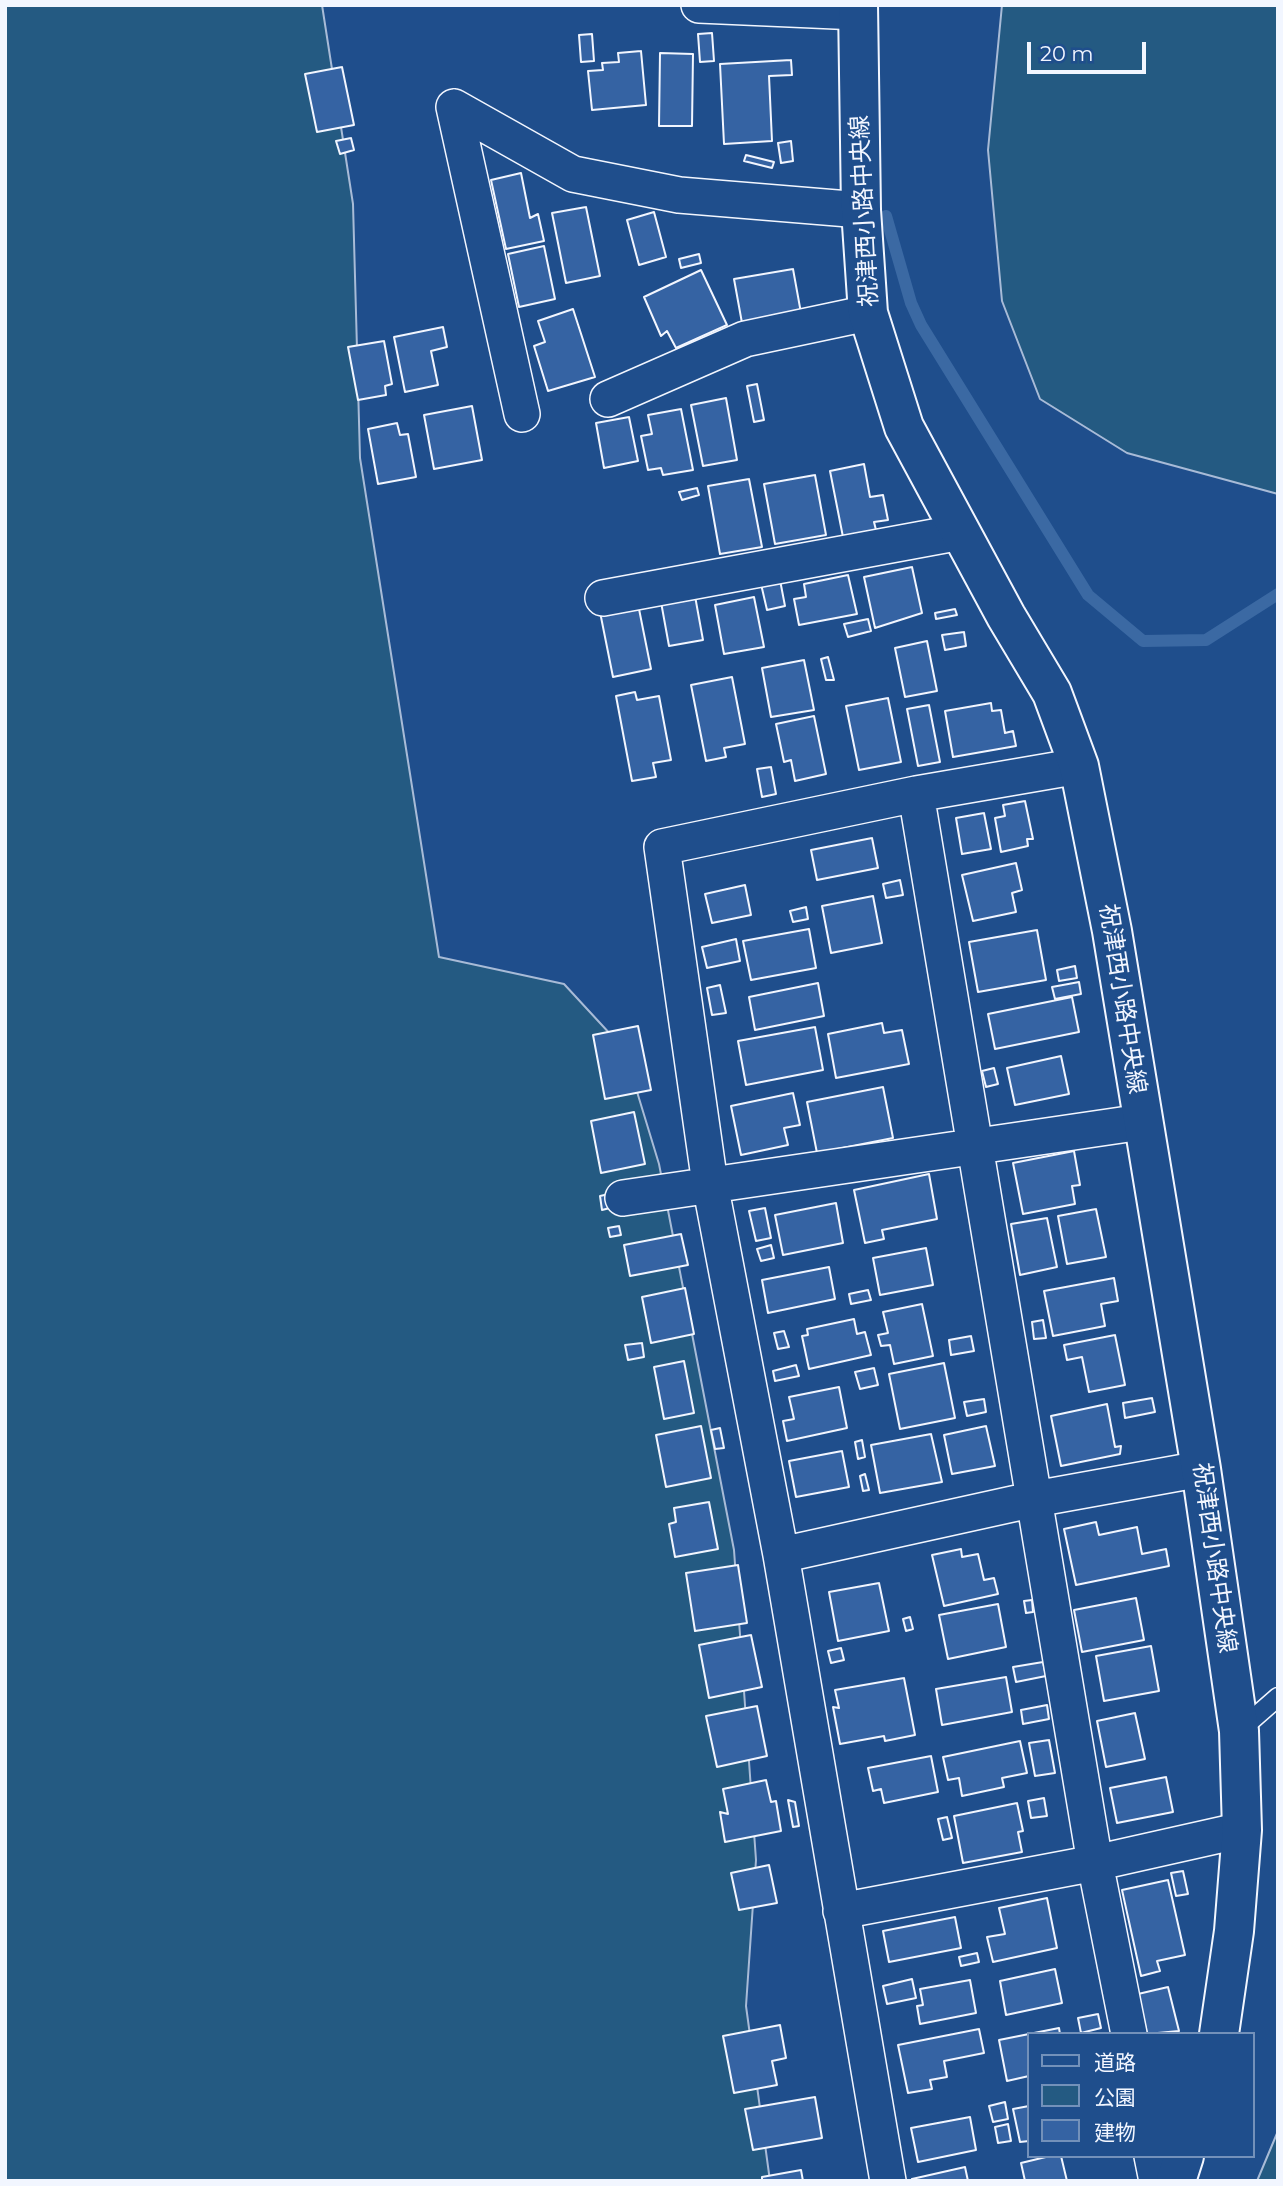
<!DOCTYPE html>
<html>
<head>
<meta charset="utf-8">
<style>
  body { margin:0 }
  #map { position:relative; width:1283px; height:2186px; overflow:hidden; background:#1f4e8c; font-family:Montserrat,"Noto Sans JP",sans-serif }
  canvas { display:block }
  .frame { position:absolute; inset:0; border:7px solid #f2f6ff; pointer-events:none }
  .legend { position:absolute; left:1027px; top:2032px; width:228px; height:126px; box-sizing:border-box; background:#1f4e8c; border:2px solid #7391ba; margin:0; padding:9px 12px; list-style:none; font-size:21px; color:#f2f6ff }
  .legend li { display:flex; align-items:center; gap:14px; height:35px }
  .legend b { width:35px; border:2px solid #7391ba }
  .scale { position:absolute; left:1027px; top:42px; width:119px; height:32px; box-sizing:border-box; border:4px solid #f2f6ff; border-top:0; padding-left:9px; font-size:21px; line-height:24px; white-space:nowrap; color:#f2f6ff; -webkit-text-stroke:5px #1f4e8c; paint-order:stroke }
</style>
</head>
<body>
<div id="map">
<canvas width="1283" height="2186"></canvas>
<div class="frame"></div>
<ul class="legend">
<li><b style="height:9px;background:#1f4e8c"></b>道路</li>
<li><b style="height:19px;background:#245a82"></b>公園</li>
<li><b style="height:19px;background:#3563a3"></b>建物</li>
</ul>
<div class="scale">20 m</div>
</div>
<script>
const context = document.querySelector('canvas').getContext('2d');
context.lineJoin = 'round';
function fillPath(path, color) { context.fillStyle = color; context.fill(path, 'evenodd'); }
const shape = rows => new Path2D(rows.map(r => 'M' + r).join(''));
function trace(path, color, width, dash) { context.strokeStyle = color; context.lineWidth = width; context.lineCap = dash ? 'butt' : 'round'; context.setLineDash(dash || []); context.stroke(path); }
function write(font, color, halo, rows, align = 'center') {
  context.font = font + ' Montserrat,"Noto Sans JP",sans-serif'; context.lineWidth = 5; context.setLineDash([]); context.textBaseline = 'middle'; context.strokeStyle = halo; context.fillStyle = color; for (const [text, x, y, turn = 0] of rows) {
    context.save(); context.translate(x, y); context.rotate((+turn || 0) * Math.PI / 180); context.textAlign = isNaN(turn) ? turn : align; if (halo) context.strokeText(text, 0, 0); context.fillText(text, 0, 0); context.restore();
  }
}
const green = shape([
  [5,5,322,5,353,204,360,458,439,957,564,984,624,1049,659,1164,734,1550,756,1860,746,2006,770,2181,5,2181,5,5],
  [1002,5,1278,5,1278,494,1127,453,1040,399,1002,301,988,150,1002,5],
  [1278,2131,1278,2181,1257,2181,1278,2131]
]);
const stream = shape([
  [886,216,911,303,921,325,1088,595,1143,641,1206,640,1278,594]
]);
const building = shape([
  [712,33,714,61,700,62,698,34,712,33],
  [592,34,594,61,581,62,579,35,592,34],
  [641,51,646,105,592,110,588,71,603,70,602,63,619,62,618,53,641,51],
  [660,53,693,54,692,126,659,126,660,53],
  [791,60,792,75,769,76,772,141,724,144,720,64,791,60],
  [342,67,354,125,317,132,305,74,342,67],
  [351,138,354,150,340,154,336,141,351,138],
  [791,141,793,161,781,163,778,143,791,141],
  [746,155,774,162,772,168,744,161,746,155],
  [521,173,530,218,538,214,544,241,506,249,491,180,521,173],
  [586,207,600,276,566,283,552,213,586,207],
  [654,212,666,257,639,265,627,220,654,212],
  [544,246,555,299,519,307,508,254,544,246],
  [699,254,701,263,681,268,679,259,699,254],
  [793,269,801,313,742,323,734,279,793,269],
  [701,270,727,325,676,348,667,331,661,336,644,297,701,270],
  [573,309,595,377,548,391,534,346,545,342,538,321,573,309],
  [443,327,447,347,431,351,438,385,405,392,394,337,443,327],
  [384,341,392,384,385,386,386,395,358,400,348,347,384,341],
  [757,384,764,420,754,422,747,386,757,384],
  [726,398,737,460,703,466,691,405,726,398],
  [472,406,482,460,434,469,424,415,472,406],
  [681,409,693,470,663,475,661,468,648,470,641,436,652,434,648,415,681,409],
  [629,417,638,461,604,468,596,423,629,417],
  [397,423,400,435,408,434,416,477,378,484,368,429,397,423],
  [864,464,870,497,883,495,888,520,874,522,876,530,843,537,830,471,864,464],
  [815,475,826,535,775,544,764,484,815,475],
  [749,479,762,547,720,554,708,486,749,479],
  [697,488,699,495,682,500,679,492,697,488],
  [912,567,922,613,875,628,864,577,912,567],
  [848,575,857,614,799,625,794,599,806,597,804,584,848,575],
  [780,580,785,606,767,610,761,584,780,580],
  [695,596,703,640,669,646,661,602,695,596],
  [754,597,764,647,724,654,715,605,754,597],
  [638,604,651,669,613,677,600,612,638,604],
  [955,609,957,615,936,619,935,613,955,609],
  [868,619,871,631,848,637,844,624,868,619],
  [964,632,966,646,945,650,942,635,964,632],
  [927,641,937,691,905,697,895,648,927,641],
  [828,657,834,680,826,680,821,659,828,657],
  [804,660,814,710,771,717,762,668,804,660],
  [732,677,745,744,724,748,726,757,706,761,691,685,732,677],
  [635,692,637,700,659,696,671,760,653,763,656,777,632,781,616,696,635,692],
  [888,698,901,762,859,770,846,706,888,698],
  [991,703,992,711,1001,710,1005,733,1013,731,1016,746,953,757,945,711,991,703],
  [929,705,940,762,918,766,907,709,929,705],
  [814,716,826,774,795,781,791,760,784,762,776,724,814,716],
  [771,767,776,794,762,797,757,769,771,767],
  [1025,801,1033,839,1027,839,1028,846,1001,852,995,818,1005,816,1003,805,1025,801],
  [984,813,991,849,962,854,956,818,984,813],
  [872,838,878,868,817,880,811,850,872,838],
  [1016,863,1022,890,1012,893,1016,912,973,921,962,875,1016,863],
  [900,880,903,895,886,898,883,884,900,880],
  [745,885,751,915,712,923,705,894,745,885],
  [873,896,882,943,831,953,822,906,873,896],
  [806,907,808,919,793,922,790,911,806,907],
  [809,929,816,968,751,980,743,941,809,929],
  [1037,930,1046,980,978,992,969,942,1037,930],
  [736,939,740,961,707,968,702,947,736,939],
  [1075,966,1077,978,1059,981,1057,970,1075,966],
  [1079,982,1081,994,1055,999,1052,987,1079,982],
  [818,983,824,1016,755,1030,749,997,818,983],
  [720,985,726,1013,712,1015,707,988,720,985],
  [1072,997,1079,1032,995,1049,988,1014,1072,997],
  [882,1023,884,1033,902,1030,909,1064,836,1078,828,1034,882,1023],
  [638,1026,651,1090,605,1099,593,1035,638,1026],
  [815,1027,823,1070,746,1085,738,1041,815,1027],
  [1061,1056,1069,1094,1015,1105,1007,1068,1061,1056],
  [994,1068,998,1084,986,1087,982,1071,994,1068],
  [883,1087,893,1138,817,1153,807,1102,883,1087],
  [793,1093,800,1125,784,1128,788,1145,741,1155,731,1106,793,1093],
  [634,1112,645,1164,601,1173,591,1121,634,1112],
  [1074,1151,1080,1185,1072,1186,1075,1204,1023,1214,1013,1163,1074,1151],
  [929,1174,937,1219,882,1230,884,1239,865,1243,854,1190,929,1174],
  [618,1192,622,1205,602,1210,600,1196,618,1192],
  [836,1203,843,1243,783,1255,775,1215,836,1203],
  [765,1208,771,1238,756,1241,749,1211,765,1208],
  [1096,1209,1106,1257,1067,1264,1058,1216,1096,1209],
  [1047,1218,1057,1267,1020,1275,1011,1224,1047,1218],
  [619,1226,621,1235,610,1237,608,1228,619,1226],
  [681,1234,688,1265,630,1276,624,1245,681,1234],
  [771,1245,774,1258,761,1261,757,1249,771,1245],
  [926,1248,933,1285,880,1295,873,1258,926,1248],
  [829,1267,835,1299,768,1313,762,1280,829,1267],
  [1114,1278,1118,1301,1101,1304,1105,1326,1053,1336,1044,1291,1114,1278],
  [685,1288,694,1334,651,1343,642,1297,685,1288],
  [868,1290,871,1300,851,1304,849,1294,868,1290],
  [922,1304,933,1356,894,1364,890,1345,881,1346,878,1335,888,1333,883,1312,922,1304],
  [854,1319,857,1334,865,1332,871,1355,809,1369,802,1336,808,1335,807,1329,854,1319],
  [1043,1320,1046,1338,1034,1339,1032,1322,1043,1320],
  [784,1331,789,1347,778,1349,774,1333,784,1331],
  [1115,1335,1125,1385,1089,1392,1082,1357,1067,1360,1064,1345,1115,1335],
  [971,1336,974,1351,951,1355,949,1340,971,1336],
  [642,1343,644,1357,628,1360,625,1345,642,1343],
  [684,1361,694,1413,664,1419,654,1367,684,1361],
  [944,1363,955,1418,900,1429,889,1374,944,1363],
  [796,1365,799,1376,775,1381,773,1371,796,1365],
  [874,1368,878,1385,860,1389,855,1372,874,1368],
  [839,1387,847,1428,787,1441,783,1421,794,1419,789,1397,839,1387],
  [1152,1398,1155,1412,1125,1418,1123,1403,1152,1398],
  [984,1399,986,1412,967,1416,964,1402,984,1399],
  [1107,1404,1115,1447,1121,1446,1120,1454,1061,1466,1051,1416,1107,1404],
  [701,1426,711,1478,666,1487,656,1435,701,1426],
  [986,1426,995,1466,952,1474,944,1435,986,1426],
  [720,1428,724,1448,715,1449,711,1430,720,1428],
  [931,1434,942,1482,880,1493,871,1445,931,1434],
  [862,1440,865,1457,858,1459,855,1442,862,1440],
  [842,1451,849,1487,796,1497,789,1461,842,1451],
  [865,1474,869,1490,863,1491,860,1476,865,1474],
  [709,1502,718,1549,675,1557,669,1524,676,1522,674,1508,709,1502],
  [1096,1522,1099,1535,1137,1527,1142,1554,1166,1549,1169,1566,1076,1585,1064,1529,1096,1522],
  [961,1549,962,1557,978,1554,984,1580,994,1578,998,1594,944,1606,932,1555,961,1549],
  [738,1565,747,1623,695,1631,686,1573,738,1565],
  [879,1583,889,1631,838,1641,829,1592,879,1583],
  [1136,1598,1144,1640,1082,1652,1074,1610,1136,1598],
  [1032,1600,1033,1612,1026,1613,1024,1601,1032,1600],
  [998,1604,1006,1647,948,1659,939,1615,998,1604],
  [910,1617,913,1629,906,1631,903,1619,910,1617],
  [751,1635,762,1687,709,1698,699,1645,751,1635],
  [1151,1646,1159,1691,1104,1701,1096,1656,1151,1646],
  [841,1648,844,1660,831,1663,828,1651,841,1648],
  [1043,1662,1046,1676,1016,1682,1013,1667,1043,1662],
  [1006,1677,1012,1712,942,1725,936,1689,1006,1677],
  [904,1678,915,1735,885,1741,884,1736,840,1744,833,1707,839,1708,835,1690,904,1678],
  [1047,1705,1049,1719,1023,1724,1021,1710,1047,1705],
  [757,1706,767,1756,717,1767,706,1716,757,1706],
  [1135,1713,1145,1759,1106,1767,1097,1721,1135,1713],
  [1049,1740,1055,1773,1035,1776,1029,1743,1049,1740],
  [1020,1741,1027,1773,1002,1778,1004,1787,962,1796,959,1778,948,1780,943,1757,1020,1741],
  [931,1756,938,1792,884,1803,881,1789,873,1791,868,1768,931,1756],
  [1166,1777,1173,1812,1117,1823,1110,1788,1166,1777],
  [766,1780,771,1802,776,1801,781,1831,725,1842,720,1812,728,1814,723,1789,766,1780],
  [1044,1798,1047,1816,1031,1818,1028,1801,1044,1798],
  [788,1800,795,1802,799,1826,793,1827,788,1800],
  [1017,1803,1023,1831,1018,1832,1022,1852,963,1863,954,1816,1017,1803],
  [947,1817,952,1838,943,1840,938,1819,947,1817],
  [769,1865,777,1903,739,1910,731,1873,769,1865],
  [1183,1871,1188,1894,1176,1896,1171,1873,1183,1871],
  [1168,1880,1185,1955,1157,1961,1160,1971,1141,1976,1122,1890,1168,1880],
  [1047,1898,1057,1948,993,1962,987,1937,1005,1934,999,1908,1047,1898],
  [955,1917,961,1948,889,1962,883,1931,955,1917],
  [977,1953,979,1962,961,1966,959,1957,977,1953],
  [1055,1969,1062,2003,1006,2015,1000,1981,1055,1969],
  [912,1979,916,1998,887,2004,883,1986,912,1979],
  [970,1980,976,2013,920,2024,917,2006,923,2005,920,1989,970,1980],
  [1168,1987,1179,2031,1147,2034,1138,1994,1168,1987],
  [1098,2014,1101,2028,1081,2033,1078,2018,1098,2014],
  [780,2025,786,2058,772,2061,777,2085,734,2093,723,2036,780,2025],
  [1059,2028,1060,2034,1029,2034,1029,2076,1007,2081,999,2040,1059,2028],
  [979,2029,984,2053,944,2061,947,2077,930,2080,932,2089,908,2093,898,2045,979,2029],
  [815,2097,822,2138,753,2150,745,2109,815,2097],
  [1005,2102,1008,2119,993,2122,989,2106,1005,2102],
  [1029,2106,1029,2141,1020,2142,1013,2109,1029,2106],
  [970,2117,976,2150,918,2162,911,2128,970,2117],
  [1008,2124,1011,2141,998,2143,995,2127,1008,2124],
  [1050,2156,1061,2156,1067,2181,1025,2181,1021,2163,1050,2156],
  [965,2167,968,2181,913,2181,912,2179,965,2167],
  [801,2170,803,2181,762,2181,762,2177,801,2170]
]);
const lane = shape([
  [1239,1731,1278,1697]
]);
const street = shape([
  [699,5,858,12],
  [454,107,573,174,679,195,861,210],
  [454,107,522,414],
  [608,399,745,339,868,313],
  [603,598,961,532],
  [916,794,1095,1863,1129,2034],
  [623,1198,1142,1122],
  [781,1555,1035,1499,1201,1469],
  [841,1911,1095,1863,1242,1830],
  [1152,2156,1157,2181],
  [888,2181,781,1555,710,1184,662,847,916,794,1079,766]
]);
const secondary = shape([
  [858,5,861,210,868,313,904,427,1006,616,1052,693,1079,766,1112,931,1201,1469,1239,1731,1242,1830,1234,1931,1219,2034],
  [1176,2181,1184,2156]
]);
const streetNames = [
  ["祝津西小路中央線",865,211,-93],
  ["祝津西小路中央線",1122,999,81],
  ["祝津西小路中央線",1214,1558,82]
];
fillPath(green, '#245a82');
trace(green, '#a8bbd7', 2);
trace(stream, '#3b69a3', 12);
fillPath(building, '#3563a3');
trace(building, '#f2f6ff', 2);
trace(lane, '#f2f6ff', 21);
trace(street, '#f2f6ff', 38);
trace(secondary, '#f2f6ff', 42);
trace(lane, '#1f4e8c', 18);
trace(street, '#1f4e8c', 35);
trace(secondary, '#1f4e8c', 38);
write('24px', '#f2f6ff', '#1f4e8c', streetNames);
</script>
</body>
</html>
